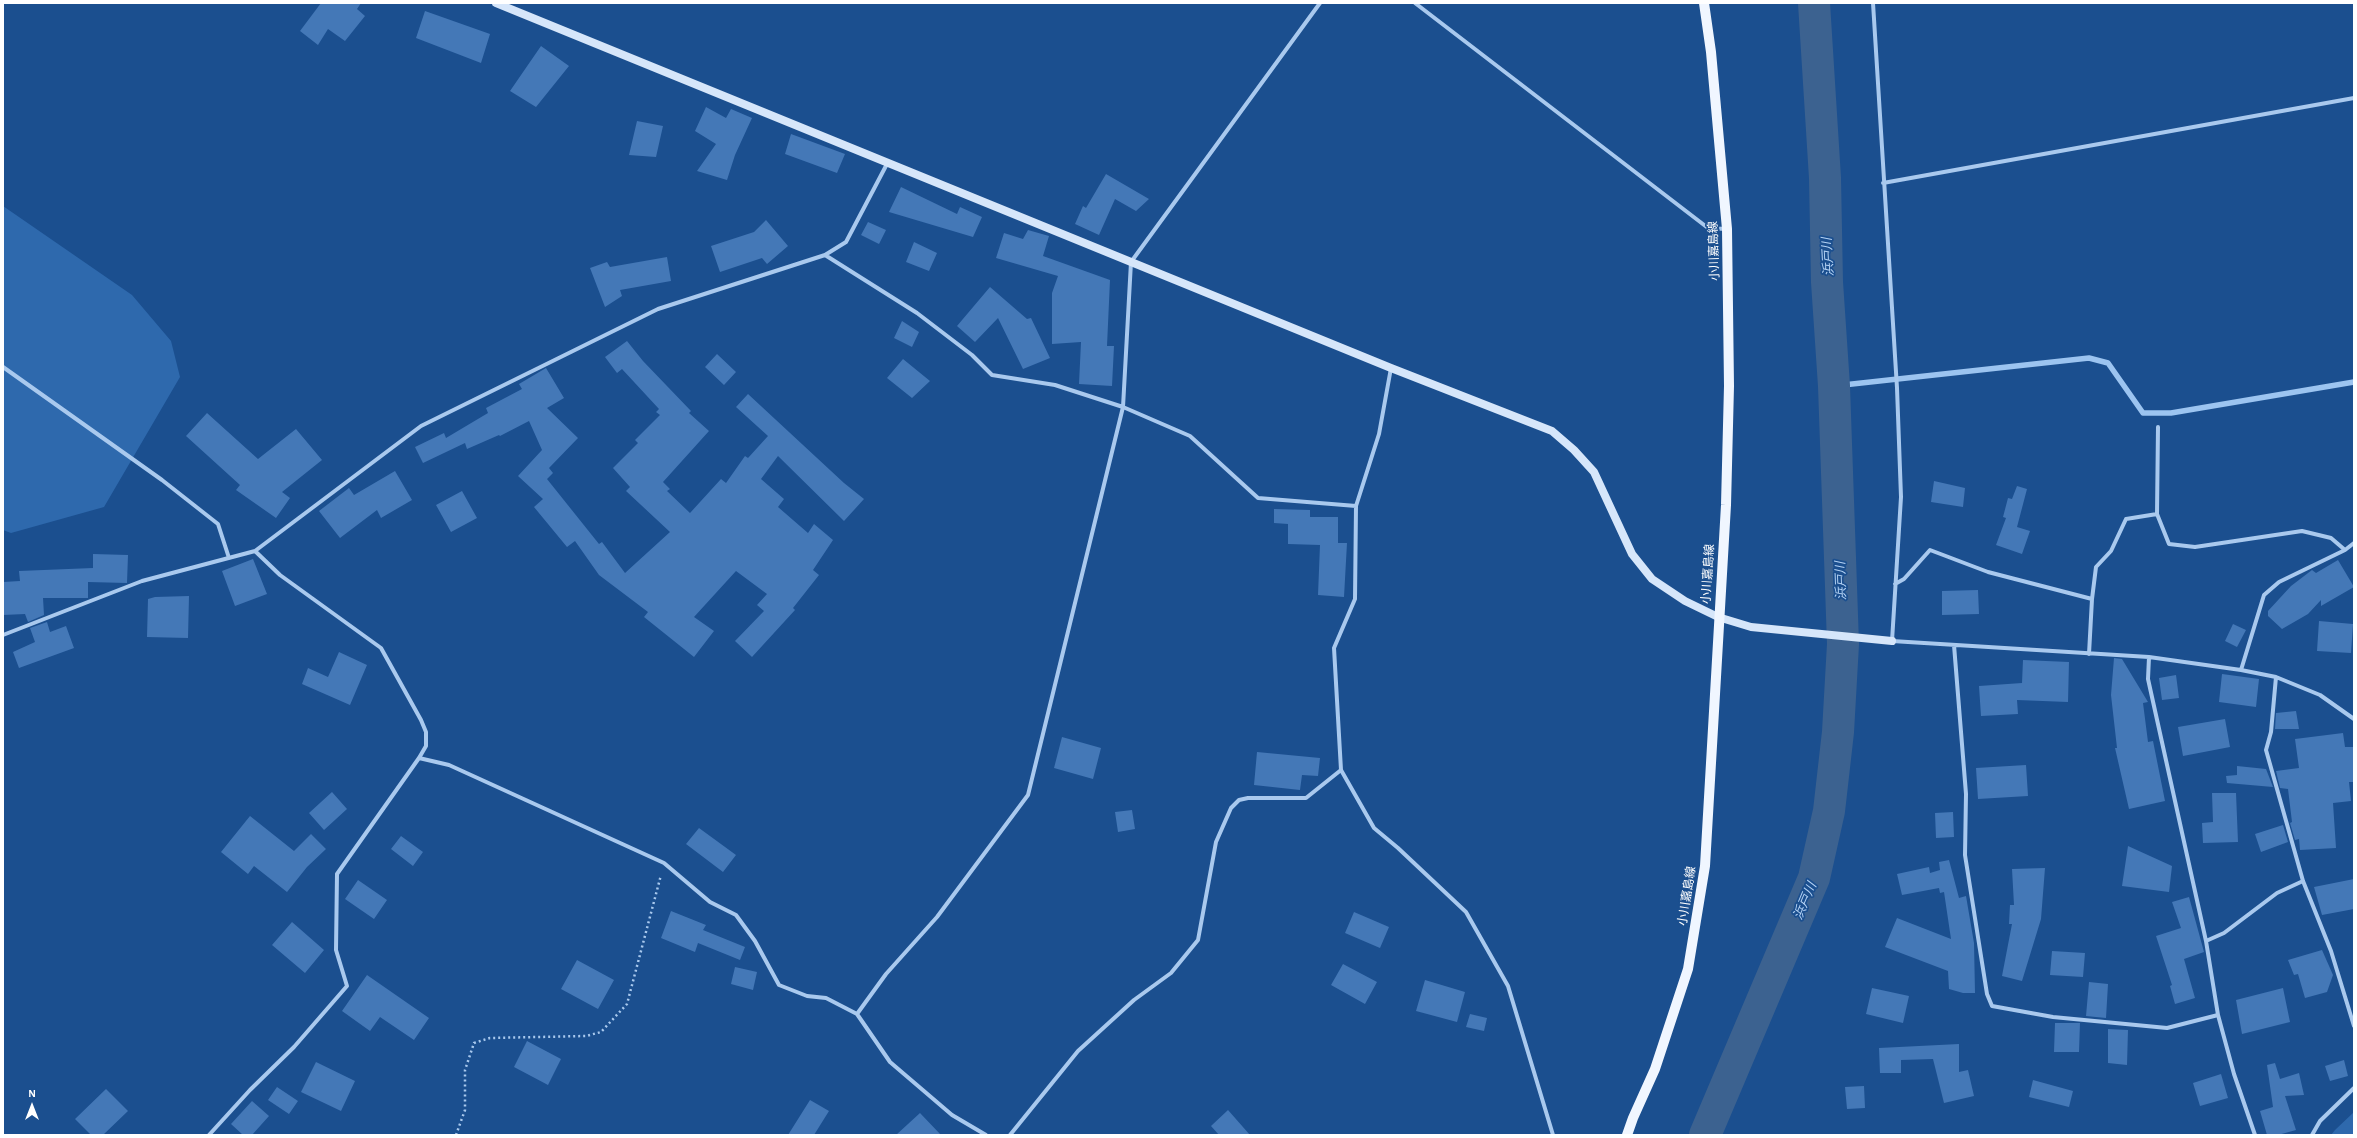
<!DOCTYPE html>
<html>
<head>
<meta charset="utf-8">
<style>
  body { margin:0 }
  #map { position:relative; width:2357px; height:1138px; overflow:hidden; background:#1b4f8f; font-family:"Alegreya Sans",sans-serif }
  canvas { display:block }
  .frame { position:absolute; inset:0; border:4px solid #fff; pointer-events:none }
  .north { position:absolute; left:12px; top:1086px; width:40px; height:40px; -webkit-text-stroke:3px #1b4f8f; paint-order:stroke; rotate:0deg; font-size:11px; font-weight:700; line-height:16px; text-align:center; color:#fff }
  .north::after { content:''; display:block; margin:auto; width:14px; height:18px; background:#fff; clip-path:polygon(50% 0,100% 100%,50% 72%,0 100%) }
</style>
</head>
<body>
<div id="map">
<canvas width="2357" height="1138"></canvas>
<div class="frame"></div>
<div class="north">N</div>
</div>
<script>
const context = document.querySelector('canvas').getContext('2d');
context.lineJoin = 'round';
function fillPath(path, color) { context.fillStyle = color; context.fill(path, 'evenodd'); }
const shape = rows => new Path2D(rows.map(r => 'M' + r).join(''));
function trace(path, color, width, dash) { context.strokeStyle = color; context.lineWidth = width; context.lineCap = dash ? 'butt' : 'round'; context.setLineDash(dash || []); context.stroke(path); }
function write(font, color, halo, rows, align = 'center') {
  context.font = font + ' "Alegreya Sans","Noto Sans JP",sans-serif'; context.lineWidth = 3.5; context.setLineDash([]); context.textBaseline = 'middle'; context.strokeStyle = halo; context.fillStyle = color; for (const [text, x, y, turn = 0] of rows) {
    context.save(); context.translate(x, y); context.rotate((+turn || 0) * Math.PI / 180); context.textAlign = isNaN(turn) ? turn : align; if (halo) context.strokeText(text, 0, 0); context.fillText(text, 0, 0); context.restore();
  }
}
const green = shape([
  [3,206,132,295,171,341,180,377,104,507,11,533,3,530],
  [2354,1112,2354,1135,2331,1135,2335,1130]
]);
const stream = shape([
  [1834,386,2089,358,2108,363,2143,413,2171,413,2354,382]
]);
const river = shape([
  [1705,1135,1814,878,1829,811,1838,732,1843,644,1834,386,1827,282,1825,178,1814,3]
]);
const building = shape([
  [321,3,361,3,357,9,365,16,345,41,328,29,318,45,300,31],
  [425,11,490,34,481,63,416,38],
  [541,46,569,66,536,107,510,91],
  [706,107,726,118,731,109,752,118,735,155,727,180,697,171,716,144,695,131],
  [637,121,663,126,656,157,629,155],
  [791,134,845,154,837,173,785,154],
  [1106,174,1149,199,1136,211,1115,199,1099,235,1075,224,1083,206,1086,208],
  [901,187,957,214,960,207,982,217,973,237,889,212],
  [766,220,788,246,767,264,762,258,720,272,711,246,754,232],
  [868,222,886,230,879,244,861,235],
  [1028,230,1049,236,1043,256,1110,280,1107,346,1114,346,1112,386,1079,384,1081,342,1052,344,1052,293,1058,276,996,258,1004,233,1023,239],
  [914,242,937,253,929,271,906,262],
  [667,257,671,281,620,290,622,296,605,307,590,268,607,262,610,267],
  [990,287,1027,319,1031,318,1050,358,1023,369,998,318,975,342,957,326],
  [902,321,919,332,912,347,894,338],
  [627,341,643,361,691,411,689,413,709,431,663,482,670,489,667,491,690,513,721,479,726,483,745,456,748,458,768,436,736,407,748,394,844,483,864,499,844,521,778,456,761,479,784,499,778,507,808,533,814,524,833,540,813,570,819,575,793,608,795,610,752,657,735,641,764,611,757,605,767,594,736,571,694,617,714,631,694,657,644,617,648,612,599,575,575,541,567,547,534,507,543,499,518,476,542,450,529,421,500,436,499,435,467,449,465,443,423,463,415,447,444,433,446,438,488,413,486,408,522,389,519,384,546,368,564,398,547,408,578,438,549,468,553,473,547,479,599,544,602,542,625,573,670,532,626,491,630,487,613,468,638,443,635,440,660,415,656,412,659,409,622,369,617,373,605,357],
  [717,354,736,372,724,385,705,367],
  [903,359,930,381,912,398,887,378],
  [207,413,258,459,296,429,322,460,282,492,290,498,276,518,236,490,240,485,186,436],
  [395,471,412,500,381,518,377,510,340,538,319,511,349,488,354,495],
  [1934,481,1965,488,1963,507,1931,502],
  [2017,486,2027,489,2017,527,2030,531,2022,554,1996,545,2006,518,2003,517,2008,498,2012,499],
  [462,491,477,518,451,532,436,505],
  [1274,509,1310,510,1310,517,1338,517,1338,543,1347,543,1344,597,1318,595,1320,545,1288,544,1288,524,1274,523],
  [93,554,128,555,127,583,88,582,88,598,43,598,44,615,28,622,25,614,3,615,3,582,20,581,19,571,93,568],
  [253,559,267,594,235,606,222,571],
  [2338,560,2354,587,2321,606,2321,600,2308,614,2282,629,2268,616,2268,611,2291,586,2312,570,2316,573],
  [1978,590,1979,614,1942,615,1942,591],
  [189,596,188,638,147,637,148,599,155,597],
  [2319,621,2353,624,2351,653,2317,651],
  [47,622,50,632,66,626,74,648,19,668,13,652,35,642,30,628],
  [2233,624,2246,630,2237,647,2225,641],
  [339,652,367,665,350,705,302,684,308,668,328,677],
  [2114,658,2122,659,2148,702,2143,703,2148,742,2153,741,2165,801,2129,809,2115,748,2117,748,2111,695],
  [2023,660,2069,662,2068,702,2017,700,2018,714,1981,716,1979,686,2022,683],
  [2222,674,2259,679,2256,707,2219,702],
  [2176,675,2179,698,2162,700,2159,678],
  [2296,711,2299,729,2275,729,2276,713],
  [2225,719,2230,747,2183,756,2178,727],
  [2343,733,2345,747,2354,747,2354,782,2349,782,2351,801,2333,803,2336,848,2300,850,2299,839,2295,840,2290,823,2292,822,2288,789,2280,788,2276,771,2299,768,2295,739],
  [1062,737,1101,748,1093,779,1054,768],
  [1257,752,1320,758,1318,776,1302,775,1300,790,1254,785],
  [2026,765,2028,796,1978,799,1976,768],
  [2237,766,2266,769,2273,787,2227,783,2226,776,2237,775],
  [332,792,347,809,324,830,309,813],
  [2212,793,2236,793,2238,842,2203,843,2202,823,2213,822],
  [1132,810,1135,829,1118,832,1115,812],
  [1953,812,1954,837,1936,838,1935,813],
  [250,816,294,851,311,834,326,849,307,867,287,892,254,866,248,874,221,852],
  [2283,825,2288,842,2261,852,2255,834],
  [699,828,736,855,723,872,686,844],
  [401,836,423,852,413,866,391,849],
  [2128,846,2172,866,2169,892,2122,886],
  [1949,860,1959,898,1966,896,1974,943,1975,993,1963,993,1949,989,1948,971,1885,947,1897,918,1951,939,1944,892,1940,893,1939,888,1902,895,1897,874,1929,867,1930,873,1940,870,1939,862],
  [2045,868,2041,919,2022,981,2002,976,2012,924,2009,924,2010,905,2014,905,2012,869],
  [2354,879,2354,909,2322,915,2314,887],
  [358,880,387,900,374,919,345,899],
  [2189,897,2204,952,2184,959,2195,998,2175,1004,2170,986,2172,985,2156,936,2181,928,2172,902],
  [671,911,706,925,703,930,745,947,740,960,698,943,695,952,661,938],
  [1354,912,1389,927,1380,948,1345,933],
  [292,922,324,950,305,973,272,945],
  [2322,950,2333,975,2327,992,2305,998,2298,974,2294,975,2288,960],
  [2052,951,2085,953,2083,977,2050,975],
  [577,960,614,980,598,1009,561,989],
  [1343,964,1377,982,1365,1004,1331,985],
  [735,967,757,972,753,990,731,984],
  [367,975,429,1018,414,1040,380,1017,370,1031,342,1011],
  [1425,980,1465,992,1457,1022,1416,1011],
  [2089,982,2108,984,2106,1018,2086,1016],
  [1872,988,1909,996,1903,1023,1866,1014],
  [2283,988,2290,1022,2242,1034,2236,1000],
  [1470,1014,1487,1018,1484,1031,1466,1027],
  [2055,1023,2080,1023,2079,1052,2054,1052],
  [2108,1029,2128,1030,2127,1065,2108,1063],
  [527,1041,561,1059,548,1085,514,1067],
  [1959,1044,1959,1072,1968,1070,1974,1096,1944,1103,1933,1059,1901,1060,1901,1073,1880,1073,1879,1048],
  [2344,1060,2348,1076,2330,1081,2325,1066],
  [316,1062,355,1081,341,1111,301,1092],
  [2275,1063,2280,1079,2299,1073,2304,1095,2285,1096,2296,1130,2278,1135,2267,1135,2260,1111,2273,1107,2267,1065],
  [2221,1074,2228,1098,2200,1106,2193,1083],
  [2033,1080,2073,1091,2069,1107,2029,1097],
  [1864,1086,1865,1108,1847,1109,1845,1087],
  [277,1087,298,1101,289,1114,268,1100],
  [106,1089,128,1111,103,1135,91,1135,75,1119],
  [810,1100,829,1111,814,1135,788,1135],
  [252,1101,269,1116,252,1135,243,1135,231,1124],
  [1228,1110,1250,1135,1219,1135,1211,1126],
  [920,1113,941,1135,896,1135]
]);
const path = shape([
  [456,1135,465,1110,465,1070,474,1043,490,1038,586,1036,601,1032,627,1004,661,875]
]);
const street = shape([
  [1415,3,1708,228,1726,229],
  [1873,3,1897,388,1901,497,1892,641,2149,657,2241,670,2276,677,2320,695,2354,719],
  [1883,183,2354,98],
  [825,255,917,313,972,355,992,375,1055,385,1123,407,1190,436,1258,498,1356,506],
  [3,367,162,480,218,524,229,558],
  [1391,368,1379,434,1356,506,1355,599,1334,648,1341,770,1374,828,1398,848,1466,912,1508,986,1553,1135],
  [2157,514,2158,427],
  [1895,584,1904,579,1930,550,1988,572,2092,599,2089,654],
  [2092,599,2096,567,2111,551,2126,519,2157,514,2169,544,2195,547,2302,531,2331,538,2345,550],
  [3,635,142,581,255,551,421,426,658,309,825,255,846,242,888,162],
  [1954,645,1966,794,1965,855,1987,994,1992,1006,2053,1017,2167,1028,2218,1015],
  [2149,657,2148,679,2206,941,2218,1015,2234,1074,2255,1135],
  [2241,670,2264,595,2279,582,2345,550,2354,543],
  [2276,677,2271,732,2266,750,2303,881,2331,951,2354,1026],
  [419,758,449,765,664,863,710,902,736,915,755,941,779,985,807,996,826,998,857,1014,890,1062,952,1115,986,1135],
  [2206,941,2224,933,2277,893,2303,881],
  [857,1014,886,974,937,917,1028,795,1123,407,1131,262,1320,3],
  [209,1135,250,1090,294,1047,347,986,336,950,337,874,419,758,426,746,426,732,421,720,381,648,280,575,255,551],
  [1010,1135,1078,1051,1134,1000,1171,973,1198,940,1216,842,1231,808,1239,800,1248,798,1306,798,1341,770],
  [2312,1135,2320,1121,2354,1088]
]);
const secondary = shape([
  [496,3,1391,368,1552,431,1574,450,1594,472,1632,554,1652,579,1685,601,1718,617,1751,627,1892,641]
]);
const primary = shape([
  [1627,1135,1633,1118,1655,1069,1688,969,1705,866,1726,505,1729,386,1727,229,1711,52,1704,3]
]);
const streetNames = [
  ["小川嘉島線",1714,251,-92],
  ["小川嘉島線",1708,574,-86],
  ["小川嘉島線",1687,896,-81]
];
const waterNames = [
  ["浜戸川",1828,257,-93],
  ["浜戸川",1841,581,-92],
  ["浜戸川",1805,901,-67]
];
fillPath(green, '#2e69ad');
trace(stream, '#9cc4f0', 5.5);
trace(river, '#3c6290', 32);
fillPath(building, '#4478b7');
trace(path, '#a9c9ee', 2.5, [2, 3]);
trace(street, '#a9c9ee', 4);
trace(secondary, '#d6e6fa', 8);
trace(primary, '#f0f6ff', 10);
write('12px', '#fff', '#1b4f8f', streetNames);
write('italic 13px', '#b5d3f5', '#1b4f8f', waterNames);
</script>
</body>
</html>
